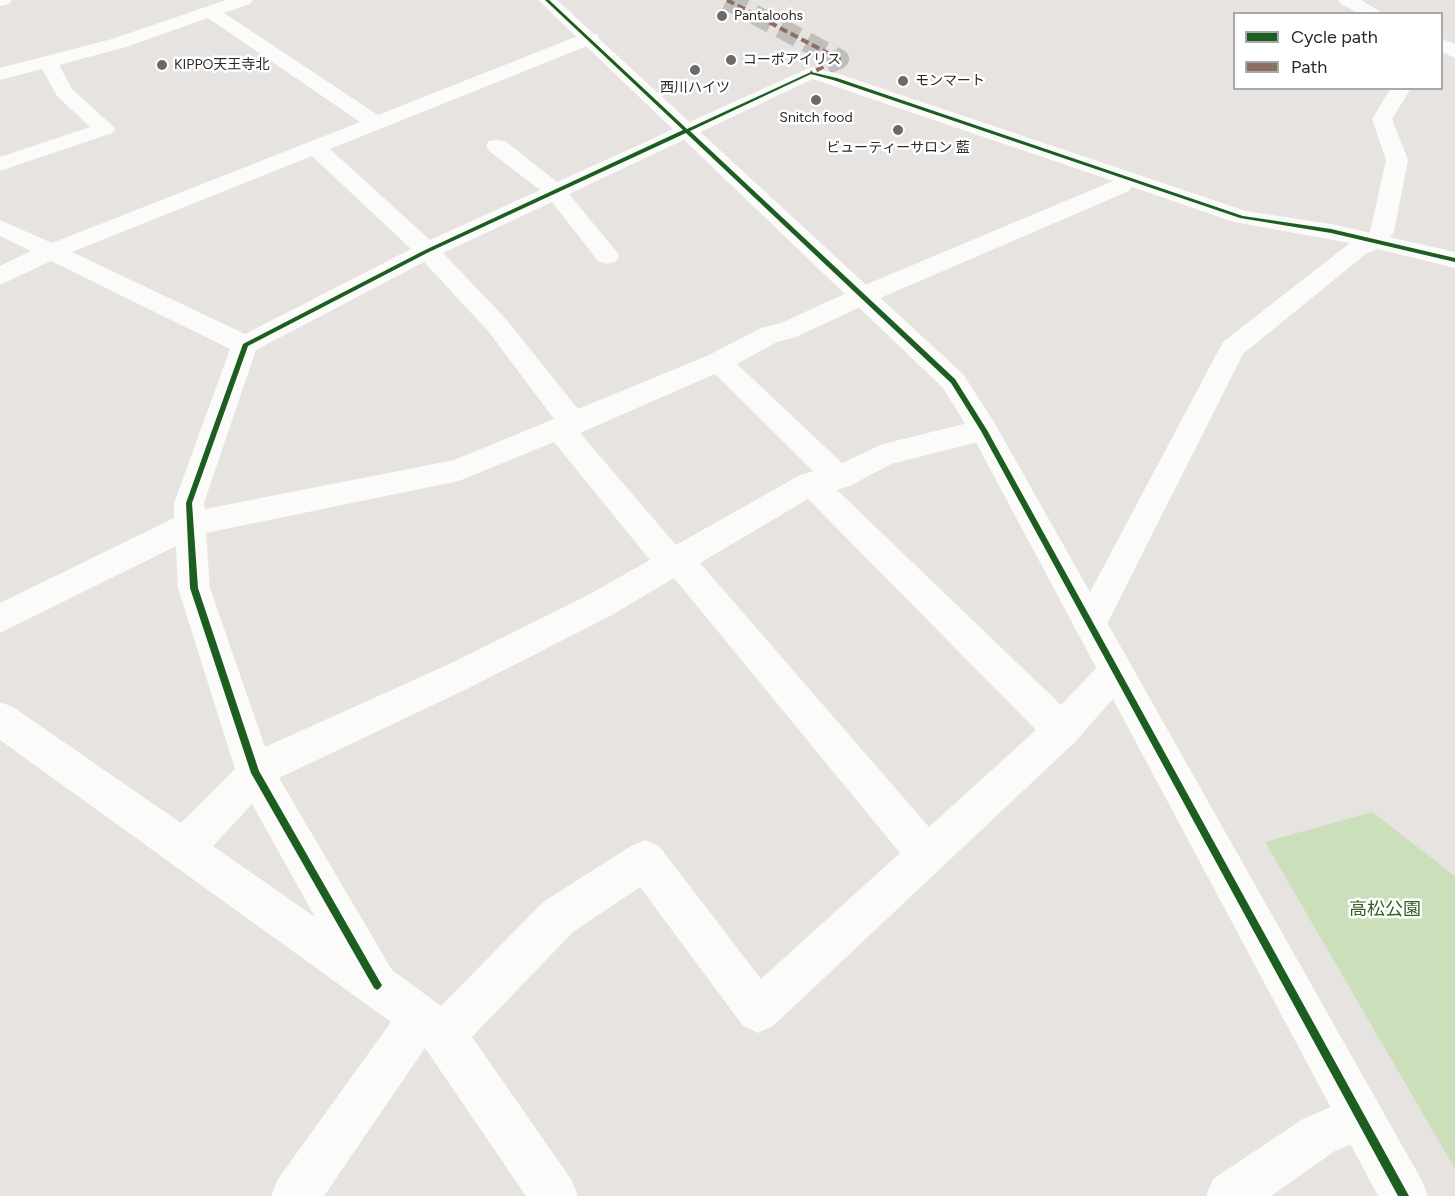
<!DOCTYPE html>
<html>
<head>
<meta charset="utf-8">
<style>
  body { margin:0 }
  #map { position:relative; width:1455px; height:1196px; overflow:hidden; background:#e6e3e0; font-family:Figtree,sans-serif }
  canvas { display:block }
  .legend { position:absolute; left:1233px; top:12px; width:210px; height:78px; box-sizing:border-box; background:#fff; border:2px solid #a9a9a9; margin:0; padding:8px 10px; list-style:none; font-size:18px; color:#292929 }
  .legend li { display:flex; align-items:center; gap:12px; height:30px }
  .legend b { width:30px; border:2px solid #a9a9a9 }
</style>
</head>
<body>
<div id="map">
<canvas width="1455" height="1196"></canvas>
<ul class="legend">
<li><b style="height:8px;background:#1b5e20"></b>Cycle path</li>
<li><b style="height:8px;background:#8d6e63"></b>Path</li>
</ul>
</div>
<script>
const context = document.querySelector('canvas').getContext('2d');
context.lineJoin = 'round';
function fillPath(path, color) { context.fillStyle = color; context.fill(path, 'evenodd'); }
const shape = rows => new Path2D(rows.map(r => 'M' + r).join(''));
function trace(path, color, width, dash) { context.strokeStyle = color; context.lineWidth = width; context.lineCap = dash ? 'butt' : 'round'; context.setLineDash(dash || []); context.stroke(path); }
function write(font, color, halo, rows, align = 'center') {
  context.font = font + ' Figtree,"Noto Sans JP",sans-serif'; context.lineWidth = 5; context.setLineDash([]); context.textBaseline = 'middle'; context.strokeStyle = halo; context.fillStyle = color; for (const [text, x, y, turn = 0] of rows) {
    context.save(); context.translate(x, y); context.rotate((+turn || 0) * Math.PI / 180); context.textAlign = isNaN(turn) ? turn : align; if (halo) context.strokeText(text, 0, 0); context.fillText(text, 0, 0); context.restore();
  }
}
const green = shape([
  [1372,812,1455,876,1455,1169,1265,842]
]);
const pedestrianTunnel = shape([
  [727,0,839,59,821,67]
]);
const minor = shape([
  [0,0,12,0,9,4,0,6,0,0],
  [226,0,253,0,250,4,224,13,378,115,583,34,597,34,599,38,597,42,330,149,430,240,540,190,489,151,486,146,489,141,497,140,505,141,557,182,811,67,842,75,1246,211,1331,224,1455,252,1455,268,1378,249,1367,253,1243,354,1102,634,1090,639,1078,634,1073,624,1223,342,1350,243,1234,222,1132,187,1129,191,871,302,796,337,777,342,737,364,842,463,883,444,984,419,994,422,998,430,994,438,891,464,850,486,837,490,1061,705,1103,661,1115,656,1127,661,1132,672,1127,683,1075,742,773,1026,758,1033,743,1026,640,887,573,932,472,1037,571,1179,578,1196,526,1196,425,1048,324,1196,271,1196,278,1179,391,1022,0,740,0,702,13,707,181,823,235,769,178,588,176,546,0,633,0,603,174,518,174,503,230,349,51,261,0,285,0,266,31,251,0,236,0,220,52,243,360,122,208,18,126,47,59,65,72,89,116,129,112,133,0,171,0,157,90,127,57,96,42,69,0,80,0,68,112,39,226,0],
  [813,79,1113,181,853,290,781,323,761,328,709,355,578,409,506,319,443,253,552,202,598,261,607,264,616,261,619,256,616,251,569,194,813,79],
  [312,156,411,249,245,334,72,252,312,156],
  [424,262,488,331,554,419,454,460,205,509,204,503,256,350,424,262],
  [715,374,813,471,800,475,676,545,580,433,715,374],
  [554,442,650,560,588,595,445,666,265,747,210,588,206,533,459,481,554,442],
  [808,499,1036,730,929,827,700,563,808,499],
  [674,578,900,853,761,979,659,846,645,840,631,846,543,902,441,1006,392,970,279,778,469,688,612,615,674,578],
  [252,804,315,917,213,846,252,804],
  [1338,0,1361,0,1384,14,1360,14,1341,4,1338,0],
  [1442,39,1455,44,1455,58,1442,52,1442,39],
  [1361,1094,1377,1101,1384,1117,1377,1133,1335,1151,1271,1196,1206,1196,1213,1179,1303,1119,1361,1094]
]);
const tertiary = shape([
  [538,0,557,0,963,374,994,422,1421,1179,1428,1196,1378,1196,972,435,943,388,538,0],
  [1391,88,1411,88,1392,119,1408,160,1394,232,1383,247,1375,249,1367,247,1363,242,1370,232,1386,160,1372,119,1391,88]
]);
const quiet = shape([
  [727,0,839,59,811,73]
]);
const cycleway = shape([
  [545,0,549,0,687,129,811,72,837,78,1243,216,1331,229,1455,258,1455,262,1331,233,1240,218,833,80,811,74,690,131,955,379,987,430,1409,1196,1398,1196,981,431,951,383,686,133,429,252,248,346,192,503,198,588,259,771,380,982,382,985,380,988,377,990,374,988,251,773,190,588,186,503,243,344,425,250,683,130,545,0]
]);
const markers = [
  [722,16,6,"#6b6a69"],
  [731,60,6,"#6b6a69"],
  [162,65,6,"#6b6a69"],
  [695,70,6,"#6b6a69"],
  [903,81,6,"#6b6a69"],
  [816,100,6,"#6b6a69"],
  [898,130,6,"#6b6a69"]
];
const farPoinames = [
  ["Pantaloohs",734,16],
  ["コーポアイリス",743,60],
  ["KIPPO天王寺北",174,65],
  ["モンマート",915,81],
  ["西川ハイツ",695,88,"center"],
  ["Snitch food",816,118,"center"],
  ["ビューティーサロン 藍",898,148,"center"]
];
const nearParknames = [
  ["高松公園",1385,910]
];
fillPath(green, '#ccdfbb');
trace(pedestrianTunnel, '#c0bebb', 20, [20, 10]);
fillPath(minor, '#fbfbfa');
fillPath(tertiary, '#fbfbfa');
trace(quiet, '#8d6e63', 4, [8, 4]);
fillPath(cycleway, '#1b5e20');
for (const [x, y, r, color] of markers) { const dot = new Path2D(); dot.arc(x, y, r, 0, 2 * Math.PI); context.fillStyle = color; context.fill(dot); trace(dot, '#fff', 2); }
write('14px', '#292929', '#fff', farPoinames, 'left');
write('18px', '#325e20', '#fff', nearParknames);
</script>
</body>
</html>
